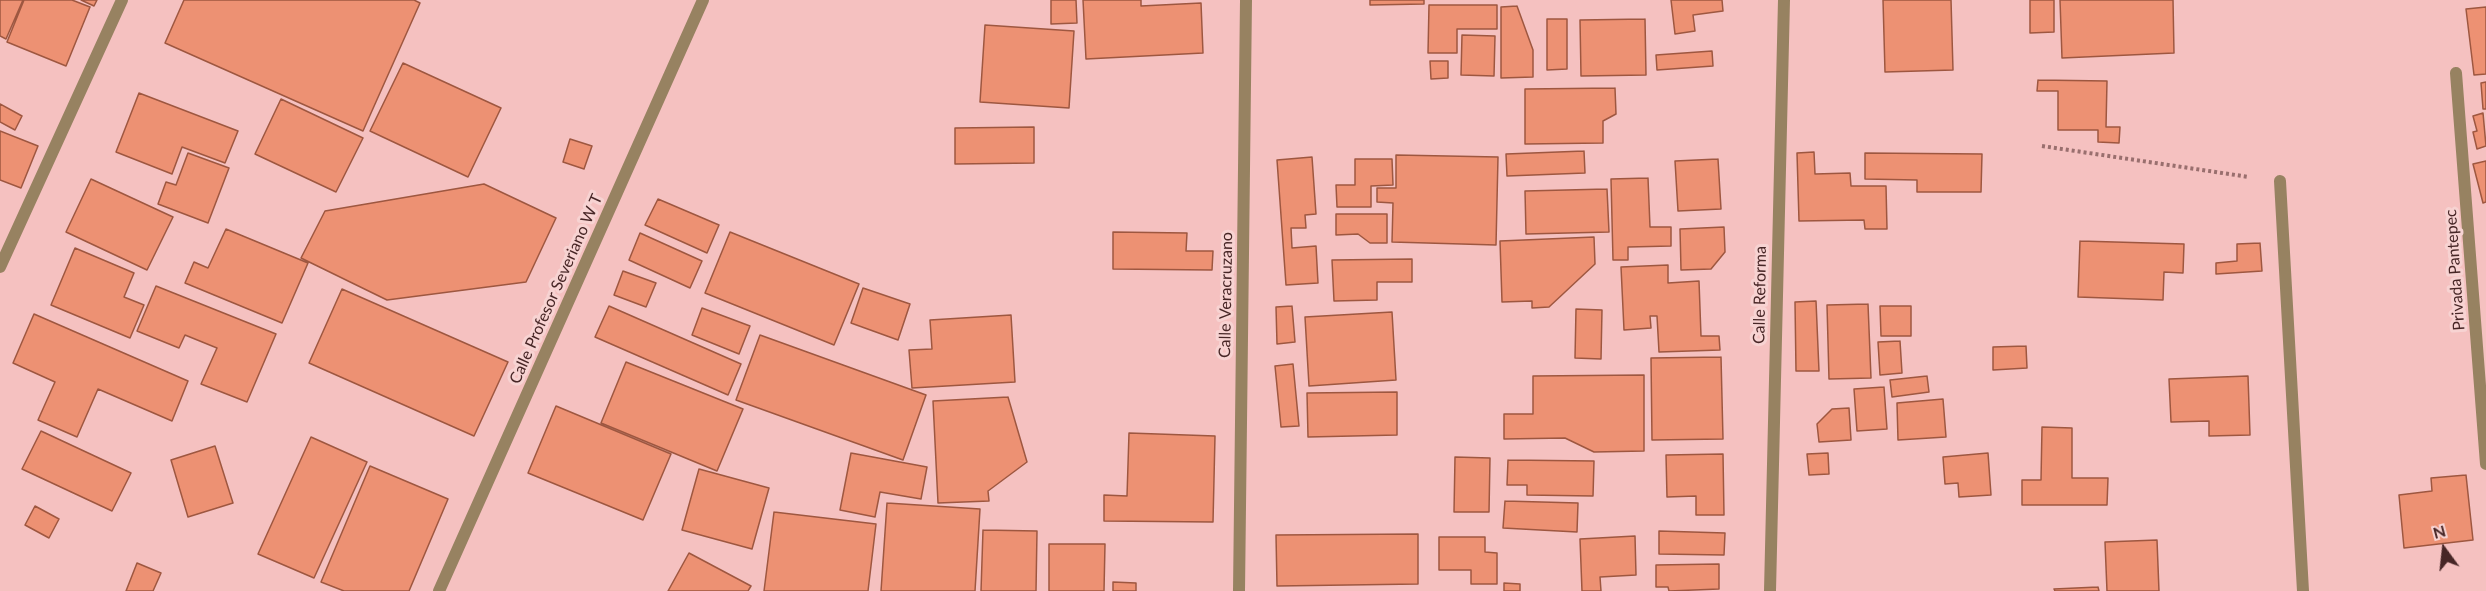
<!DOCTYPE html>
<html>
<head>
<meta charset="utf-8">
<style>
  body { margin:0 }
  #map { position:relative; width:2486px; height:591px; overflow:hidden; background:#f5c1c0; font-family:Lato,sans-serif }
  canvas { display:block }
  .north { position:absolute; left:2414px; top:519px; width:60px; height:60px; -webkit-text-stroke:4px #f7d3d2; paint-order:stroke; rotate:345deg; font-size:16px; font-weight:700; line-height:24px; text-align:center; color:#472626 }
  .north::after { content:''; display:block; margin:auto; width:21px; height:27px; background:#472626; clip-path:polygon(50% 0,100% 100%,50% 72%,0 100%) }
</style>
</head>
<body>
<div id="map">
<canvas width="2486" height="591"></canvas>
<div class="north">N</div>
</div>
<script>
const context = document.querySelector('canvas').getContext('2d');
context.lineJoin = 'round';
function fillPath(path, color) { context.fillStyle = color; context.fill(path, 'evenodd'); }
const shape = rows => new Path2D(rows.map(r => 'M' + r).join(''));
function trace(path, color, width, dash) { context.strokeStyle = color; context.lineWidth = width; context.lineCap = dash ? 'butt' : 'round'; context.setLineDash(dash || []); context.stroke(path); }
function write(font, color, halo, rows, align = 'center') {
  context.font = font + ' Lato,sans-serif'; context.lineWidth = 6; context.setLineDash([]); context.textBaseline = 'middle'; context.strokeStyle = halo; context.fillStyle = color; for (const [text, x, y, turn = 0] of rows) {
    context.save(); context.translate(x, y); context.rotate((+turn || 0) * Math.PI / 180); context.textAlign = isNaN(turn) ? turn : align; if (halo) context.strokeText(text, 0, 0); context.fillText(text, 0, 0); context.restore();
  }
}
const building = shape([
  [0,0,23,0,6,39,0,36,0,0],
  [24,0,72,0,90,7,66,66,7,42,24,0],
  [81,0,97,0,94,6,81,0],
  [184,0,414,0,420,3,363,131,165,43,184,0],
  [1051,0,1076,0,1077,23,1051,24,1051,0],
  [1083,0,1141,0,1141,6,1201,3,1203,53,1086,59,1083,0],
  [1370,0,1424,0,1424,4,1370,5,1370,0],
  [1671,0,1722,0,1723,11,1693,15,1695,31,1675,34,1671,0],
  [1883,0,1951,0,1953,70,1885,72,1883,0],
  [2030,0,2054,0,2054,32,2030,33,2030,0],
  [2060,0,2173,0,2174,53,2062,58,2060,0],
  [1429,5,1497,5,1497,29,1457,29,1457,53,1428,53,1429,5],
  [1517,6,1533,50,1533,77,1501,78,1501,7,1517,6],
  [2486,7,2486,74,2474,75,2466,9,2486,7],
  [1547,19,1567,19,1567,69,1547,70,1547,19],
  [1645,19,1646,75,1581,76,1580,20,1645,19],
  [985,25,1074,31,1069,108,980,102,985,25],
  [1462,35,1495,36,1494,76,1461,75,1462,35],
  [1712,51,1713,66,1657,70,1656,55,1712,51],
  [1430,61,1448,61,1448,78,1431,79,1430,61],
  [403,63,501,108,468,177,370,131,403,63],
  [2038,80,2107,81,2106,127,2120,127,2119,143,2098,142,2098,130,2058,130,2058,91,2037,91,2038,80],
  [2486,82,2486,109,2483,109,2481,83,2486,82],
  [1615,88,1616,114,1603,121,1603,143,1525,144,1525,89,1615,88],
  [139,93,238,131,225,163,182,147,172,174,116,152,139,93],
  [281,99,363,138,336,192,255,154,281,99],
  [0,104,22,116,15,130,0,122,0,104],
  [2483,113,2486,146,2477,149,2473,132,2477,131,2473,116,2483,113],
  [1034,127,1034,163,955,164,955,128,1034,127],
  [0,131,38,146,21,188,0,180,0,131],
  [570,139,592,146,584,169,563,162,570,139],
  [1584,151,1585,173,1507,176,1506,154,1584,151],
  [1814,152,1815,174,1850,173,1851,186,1886,186,1887,229,1865,229,1864,220,1799,221,1797,153,1814,152],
  [188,153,229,168,208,223,158,204,166,182,176,185,188,153],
  [1865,153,1982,154,1981,192,1917,192,1917,180,1865,179,1865,153],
  [1396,155,1498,157,1496,245,1392,242,1393,203,1377,202,1377,188,1396,188,1396,155],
  [1312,157,1316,214,1305,215,1306,228,1291,228,1292,248,1316,246,1318,283,1286,285,1277,160,1312,157],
  [1355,159,1392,159,1393,185,1371,186,1371,207,1337,207,1336,185,1355,185,1355,159],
  [1718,159,1721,209,1678,211,1675,161,1718,159],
  [2486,161,2486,202,2483,203,2473,164,2486,161],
  [1648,178,1650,227,1671,227,1671,246,1628,247,1628,260,1613,260,1611,179,1648,178],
  [91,179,173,217,147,270,66,232,91,179],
  [484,184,556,218,526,282,387,300,301,258,325,211,484,184],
  [1607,189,1609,232,1526,234,1525,191,1607,189],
  [658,199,719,225,707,253,645,225,658,199],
  [1336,214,1387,214,1387,243,1370,243,1358,234,1336,235,1336,214],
  [1724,227,1725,252,1711,269,1681,270,1680,229,1724,227],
  [226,229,308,263,282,323,185,283,194,262,208,268,226,229],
  [730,232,859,284,834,345,705,293,730,232],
  [1113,232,1187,233,1186,251,1213,251,1212,270,1113,269,1113,232],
  [640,233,702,261,690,288,629,260,640,233],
  [1594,237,1595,264,1549,307,1532,308,1532,301,1502,302,1500,241,1594,237],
  [2080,241,2184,244,2183,273,2164,272,2163,300,2078,297,2080,241],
  [2260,243,2262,271,2216,274,2216,263,2237,261,2237,244,2260,243],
  [75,248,134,273,124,297,144,305,130,338,51,305,75,248],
  [1412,259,1412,282,1377,282,1377,300,1334,301,1332,260,1412,259],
  [1668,265,1668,283,1699,281,1701,336,1719,336,1720,350,1659,352,1657,316,1650,316,1651,328,1624,330,1621,267,1668,265],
  [623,271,656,283,646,307,614,295,623,271],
  [156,286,276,334,247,402,201,384,217,348,185,335,179,348,137,331,156,286],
  [863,288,910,304,898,340,851,323,863,288],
  [342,289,508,362,474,436,309,363,342,289],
  [1816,301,1819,371,1796,371,1795,302,1816,301],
  [1868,304,1871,378,1829,379,1827,305,1868,304],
  [609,306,741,364,728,395,595,337,609,306],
  [1292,306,1295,342,1277,344,1276,307,1292,306],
  [1880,306,1911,306,1911,336,1881,336,1880,306],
  [702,308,750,326,739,354,692,335,702,308],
  [1576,309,1602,310,1601,359,1575,358,1576,309],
  [1392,312,1396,380,1309,386,1305,317,1392,312],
  [34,314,188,381,172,421,98,389,77,437,38,420,55,382,13,363,34,314],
  [1011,315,1015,382,912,388,909,350,932,349,930,320,1011,315],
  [760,335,926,395,903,460,736,400,760,335],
  [1900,341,1902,373,1880,375,1878,342,1900,341],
  [2026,346,2027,368,1993,370,1993,347,2026,346],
  [1721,357,1723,439,1652,440,1651,358,1721,357],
  [626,362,743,409,717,471,601,423,626,362],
  [1293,364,1299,426,1281,427,1275,366,1293,364],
  [1644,375,1644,451,1594,452,1565,438,1504,439,1504,414,1533,414,1533,376,1644,375],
  [1927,376,1929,392,1892,397,1890,380,1927,376],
  [2248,376,2250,435,2209,436,2209,421,2171,422,2169,379,2248,376],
  [1884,387,1887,429,1857,431,1854,389,1884,387],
  [1397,392,1397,435,1308,437,1307,393,1397,392],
  [1008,397,1027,462,988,491,989,501,938,503,933,401,1008,397],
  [1943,399,1946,437,1898,440,1897,403,1943,399],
  [556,406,671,454,643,520,528,473,556,406],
  [1849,408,1851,440,1819,442,1817,424,1832,409,1849,408],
  [2042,427,2072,428,2072,478,2108,478,2107,505,2022,505,2022,480,2041,480,2042,427],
  [41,431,131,473,112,511,22,469,41,431],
  [1129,433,1215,436,1213,522,1104,521,1104,495,1127,496,1129,433],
  [311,437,367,462,314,578,258,554,311,437],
  [215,446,233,503,188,517,171,460,215,446],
  [851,453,927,467,921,499,880,492,875,517,840,510,851,453],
  [1828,453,1829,474,1809,475,1807,454,1828,453],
  [1988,453,1991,495,1959,497,1958,483,1945,484,1943,457,1988,453],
  [1723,454,1724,515,1696,515,1696,496,1667,497,1666,455,1723,454],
  [1455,457,1490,458,1489,512,1454,512,1455,457],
  [1508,460,1594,461,1593,496,1527,495,1527,485,1507,485,1508,460],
  [370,466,448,499,409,591,344,591,321,582,370,466],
  [699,469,769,488,752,549,682,530,699,469],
  [2466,475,2473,540,2404,548,2399,495,2432,491,2431,478,2466,475],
  [1505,501,1578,503,1577,532,1503,528,1505,501],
  [887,503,980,509,975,591,881,591,887,503],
  [35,506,59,519,49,538,25,525,35,506],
  [774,512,876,524,868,591,764,591,774,512],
  [983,530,1037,531,1036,591,981,591,983,530],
  [1659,531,1725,533,1724,555,1659,554,1659,531],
  [1418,534,1418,584,1277,586,1276,535,1418,534],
  [1635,536,1636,575,1600,577,1601,591,1582,591,1580,539,1635,536],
  [1439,537,1485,537,1485,552,1497,553,1497,584,1471,584,1471,570,1439,570,1439,537],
  [2157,540,2159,591,2107,591,2105,542,2157,540],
  [1049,544,1105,544,1104,591,1049,591,1049,544],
  [689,553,751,586,748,591,668,591,689,553],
  [137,563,161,573,153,591,126,591,137,563],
  [1719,564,1719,589,1669,591,1668,587,1656,587,1656,565,1719,564],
  [1113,582,1136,583,1136,591,1113,591,1113,582],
  [1504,583,1520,584,1520,591,1504,591,1504,583],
  [2098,587,2099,591,2055,591,2054,589,2098,587]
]);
const path = shape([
  [2042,146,2249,177]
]);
const street = shape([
  [2456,73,2486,464],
  [2280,181,2303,591],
  [0,267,122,0],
  [439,591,703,0],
  [1239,591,1246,0],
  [1770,591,1784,0]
]);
const streetNames = [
  ["Privada Pantepec",2455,270,-94],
  ["Calle Profesor Severiano W T",556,289,-66],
  ["Calle Veracruzano",1226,295,-89],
  ["Calle Reforma",1760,295,-89]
];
fillPath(building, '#ed9173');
trace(building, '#9e5740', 1.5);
trace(path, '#996f6e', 4, [3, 3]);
trace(street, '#978261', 12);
write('16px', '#472626', '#f7d3d2', streetNames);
</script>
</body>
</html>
